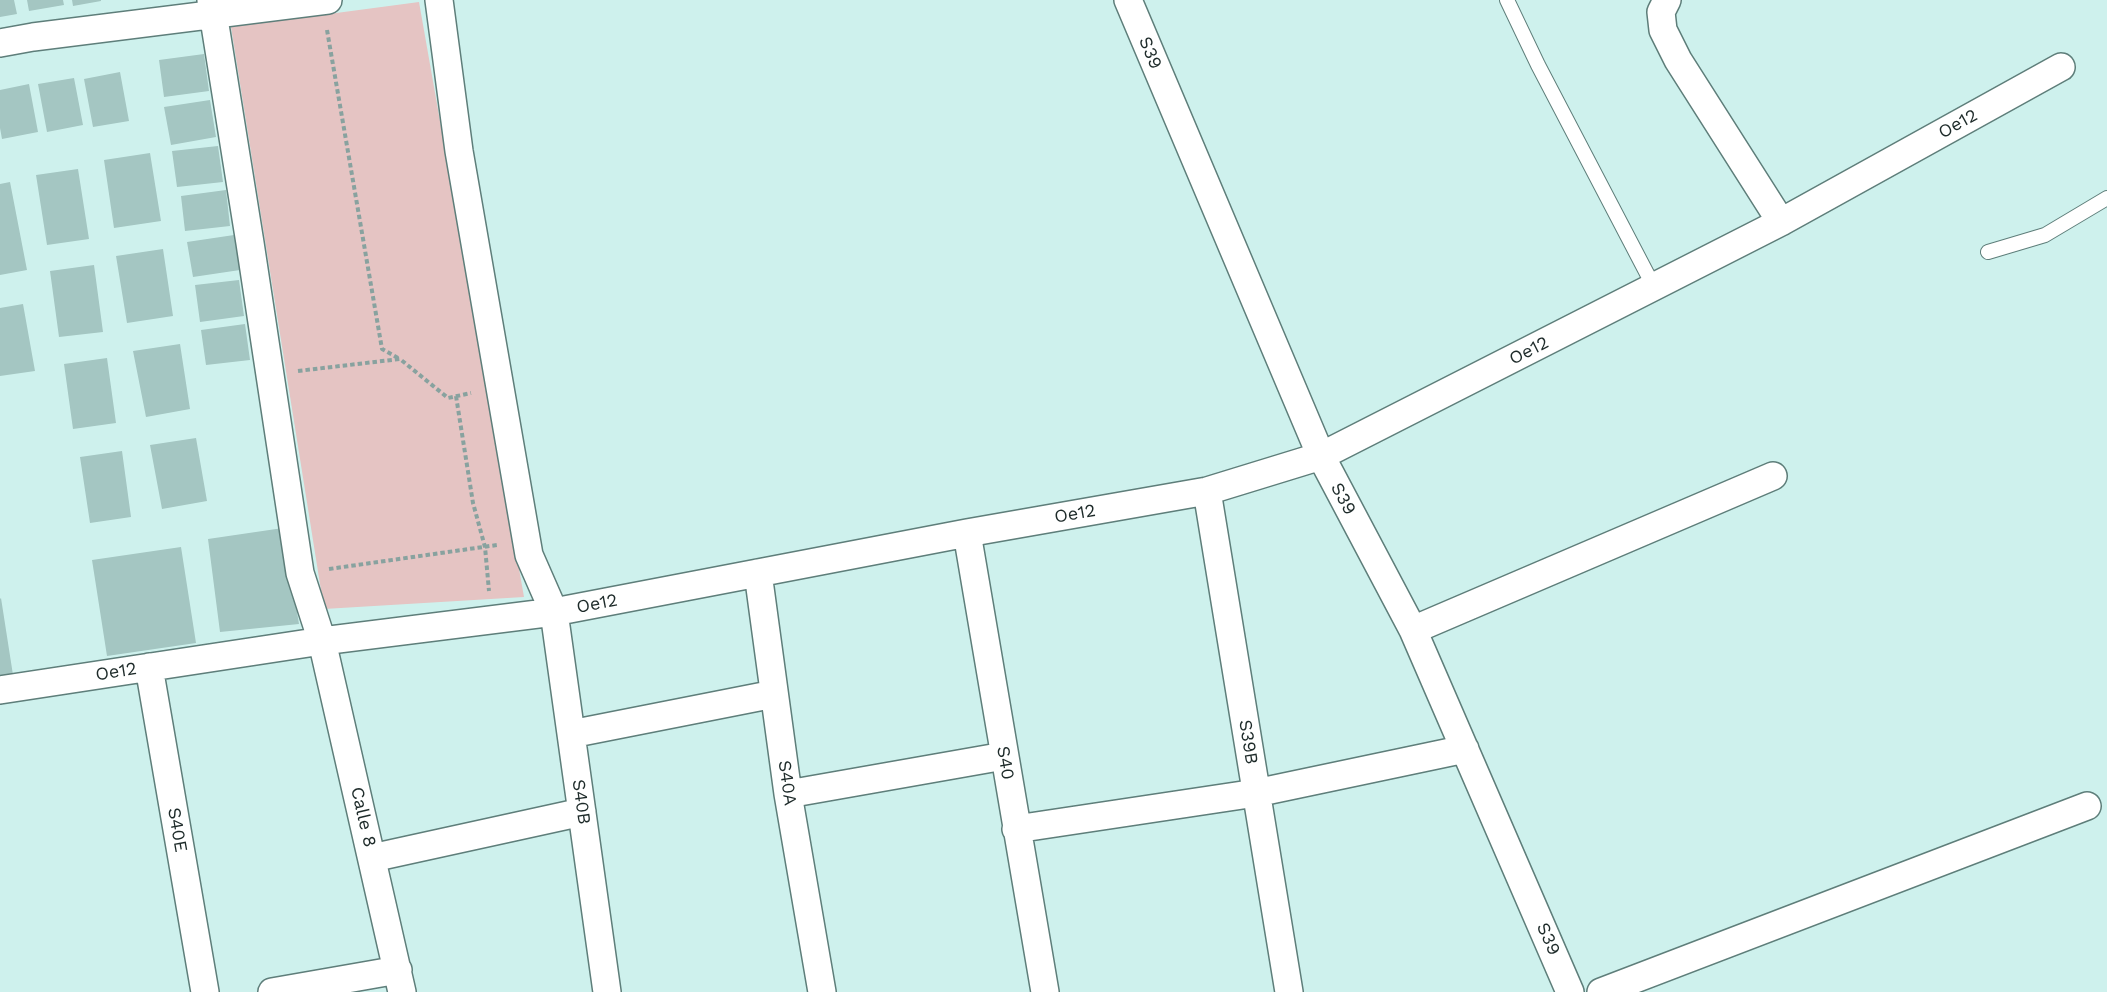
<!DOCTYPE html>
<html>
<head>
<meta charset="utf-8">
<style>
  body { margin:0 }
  canvas { display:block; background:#cef1ed }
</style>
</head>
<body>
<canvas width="2107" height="992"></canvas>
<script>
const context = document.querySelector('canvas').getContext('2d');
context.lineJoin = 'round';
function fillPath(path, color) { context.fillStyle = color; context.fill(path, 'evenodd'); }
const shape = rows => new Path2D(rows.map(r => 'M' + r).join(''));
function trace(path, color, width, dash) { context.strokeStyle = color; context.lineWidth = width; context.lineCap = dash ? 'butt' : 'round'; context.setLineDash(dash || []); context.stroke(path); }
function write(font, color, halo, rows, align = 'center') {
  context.font = font + ' "Work Sans",sans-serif'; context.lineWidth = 6; context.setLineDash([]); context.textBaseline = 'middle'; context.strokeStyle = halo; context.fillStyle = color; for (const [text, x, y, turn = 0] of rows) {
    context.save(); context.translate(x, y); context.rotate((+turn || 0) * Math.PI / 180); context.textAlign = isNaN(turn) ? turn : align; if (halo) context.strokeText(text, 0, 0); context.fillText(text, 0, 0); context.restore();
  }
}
const green = shape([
  [419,2,524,597,324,609,231,27]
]);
const building = shape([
  [0,0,14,0,17,14,0,17],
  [27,0,63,0,64,5,29,11],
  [72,0,101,0,101,1,73,6],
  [204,54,209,91,164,97,159,60],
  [120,72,129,121,93,127,84,79],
  [74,78,83,125,47,132,38,84],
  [29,84,38,132,2,139,0,128,0,90],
  [210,100,216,137,171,145,164,107],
  [218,146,223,182,177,187,172,151],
  [150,153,161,221,114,228,104,160],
  [78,169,89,239,47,245,36,175],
  [10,182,27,270,0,275,0,184],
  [226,190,230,226,185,231,181,196],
  [234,235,240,270,193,277,187,242],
  [163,249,173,316,127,323,116,256],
  [94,265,103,332,59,337,50,271],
  [239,280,244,316,200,322,195,285],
  [23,304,35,371,0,376,0,308],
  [245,324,250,360,206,365,201,330],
  [180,344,190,409,146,417,133,351],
  [107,358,116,423,73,429,64,364],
  [196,438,207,501,162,509,150,445],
  [122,451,131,517,90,523,80,457],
  [283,528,299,624,220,632,208,539],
  [181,547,196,643,107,656,92,560],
  [1,598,13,675,0,677,0,599]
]);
const path = shape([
  [327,30,382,349,400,359],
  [298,371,400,359,448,398,471,393],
  [456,396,473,503,485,547,489,591],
  [329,569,497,545]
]);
const service = shape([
  [1507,0,1538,65,1654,287],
  [1988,252,2045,235,2107,198]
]);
const minor = shape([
  [211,0,250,243,300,573,322,641,402,992],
  [439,0,459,151,529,555,554,612,607,992],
  [1128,0,1321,456,1413,630,1570,992],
  [1667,0,1661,12,1663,30,1678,60,1781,222],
  [0,43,33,37,328,0],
  [1207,491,1289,992],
  [967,533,1045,992],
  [758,573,788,794,822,992],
  [1413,630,1773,476],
  [149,667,205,992],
  [0,690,322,641,554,612,967,533,1207,491,1321,456,1781,222,2061,67],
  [571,734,774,694],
  [788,794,1004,756],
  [1016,829,1256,793,1465,749],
  [372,858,582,812],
  [272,992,398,970],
  [1601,992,2087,806]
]);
const streetNames = [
  ["S39",1150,53,67],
  ["Oe12",1958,124,-29],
  ["Oe12",1529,351,-27],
  ["S39",1343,499,62],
  ["Oe12",1075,514,-10],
  ["Oe12",597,604,-11],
  ["Oe12",116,672,-9],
  ["S39B",1248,742,81],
  ["S40",1005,763,80],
  ["S40A",787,783,82],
  ["S40B",581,802,82],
  ["Calle 8",363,817,77],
  ["S40E",177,830,80],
  ["S39",1548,939,66]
];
fillPath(green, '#e5c4c3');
fillPath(building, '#a4c6c2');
trace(service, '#5e7e7a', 16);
trace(minor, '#5e7e7a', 30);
trace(path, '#88a29f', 4, [4.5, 3]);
trace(service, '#fff', 14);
trace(minor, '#fff', 27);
write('18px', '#1d2a29', '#fff', streetNames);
</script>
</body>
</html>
